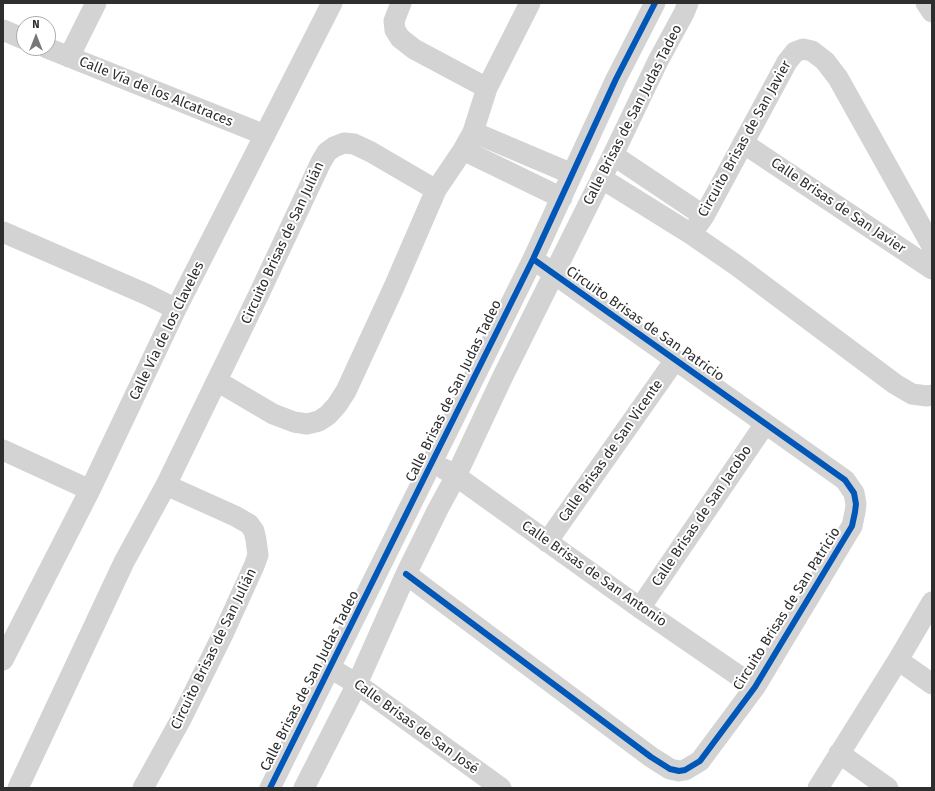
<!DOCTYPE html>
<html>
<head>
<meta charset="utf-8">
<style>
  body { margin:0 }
  #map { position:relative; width:935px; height:791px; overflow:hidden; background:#fff; font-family:"Fira Sans",sans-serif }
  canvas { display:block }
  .frame { position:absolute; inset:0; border:4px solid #2e2e2e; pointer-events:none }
  .north { position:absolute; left:16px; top:16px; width:40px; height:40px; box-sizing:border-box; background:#fff; border:1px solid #ababab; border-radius:50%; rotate:0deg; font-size:11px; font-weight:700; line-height:16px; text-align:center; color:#2e2e2e }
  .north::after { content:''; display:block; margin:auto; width:14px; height:18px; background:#777; clip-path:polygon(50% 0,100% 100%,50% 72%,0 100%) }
</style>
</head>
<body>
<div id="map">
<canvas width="935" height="791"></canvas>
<div class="frame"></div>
<div class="north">N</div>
</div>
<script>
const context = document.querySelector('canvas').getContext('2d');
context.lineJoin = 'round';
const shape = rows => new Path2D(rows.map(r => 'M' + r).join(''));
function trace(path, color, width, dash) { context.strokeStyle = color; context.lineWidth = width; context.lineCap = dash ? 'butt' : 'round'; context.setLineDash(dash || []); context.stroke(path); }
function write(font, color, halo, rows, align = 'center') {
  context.font = font + ' "Fira Sans",sans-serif'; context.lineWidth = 4; context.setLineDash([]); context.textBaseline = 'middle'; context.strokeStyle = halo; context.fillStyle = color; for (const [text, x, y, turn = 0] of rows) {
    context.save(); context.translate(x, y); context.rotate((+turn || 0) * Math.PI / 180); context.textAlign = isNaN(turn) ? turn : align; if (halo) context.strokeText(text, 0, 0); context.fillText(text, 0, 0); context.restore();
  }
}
const minor = shape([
  [401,3,394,21,395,30,400,38,414,49,487,88],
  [926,3,932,12],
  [3,30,24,39],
  [47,48,265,135],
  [69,57,96,3],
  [473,132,572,174],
  [743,143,932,269],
  [463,150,562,198],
  [613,155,704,216],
  [601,178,691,234,736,265,895,384,912,394,927,396,932,395],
  [3,232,148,295,176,309],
  [691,234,704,216,787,62,795,52,803,49,812,51,825,61,838,78,932,246],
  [217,381,273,414,294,422,307,424,319,421,328,415,337,405,346,391,394,287,436,190,463,150,473,132,487,88,530,3],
  [3,450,90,490],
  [444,469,456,476,640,608,755,687],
  [547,542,675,360],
  [406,574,651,757,670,769,679,771,685,770,700,761,755,687,852,526,855,512,856,504,854,493,845,480,533,259],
  [640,608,765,424],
  [3,660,90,490,176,309,332,3],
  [898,660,932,684],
  [330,668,357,684,501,788],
  [839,753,888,788],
  [18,788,124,562,166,485,259,294,321,162,327,152,334,147,344,143,354,144,371,152,436,190],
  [143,788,180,721,224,632,254,566,258,555,256,540,254,531,249,524,235,516,166,485],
  [270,788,533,259,616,79,655,3],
  [304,788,357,684,406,574,438,509,456,476,503,376,613,155,658,61,684,13,688,3],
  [818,788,898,660,932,602]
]);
const cycleway = shape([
  [406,574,651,757,670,769,679,771,685,770,700,761,755,687,852,526,855,512,856,504,854,493,845,480,533,259],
  [270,788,533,259,616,79,655,3]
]);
const streetNames = [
  ["Calle Vía de los Alcatraces",156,92,22],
  ["Calle Brisas de San Judas Tadeo",633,115,-63],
  ["Circuito Brisas de San Javier",745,139,-61],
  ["Calle Brisas de San Javier",838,206,34],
  ["Circuito Brisas de San Julián",283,243,-65],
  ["Circuito Brisas de San Patricio",645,324,35],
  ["Calle Vía de los Claveles",167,331,-64],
  ["Calle Brisas de San Judas Tadeo",454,391,-64],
  ["Calle Brisas de San Vicente",611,451,-55],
  ["Calle Brisas de San Jacobo",702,516,-56],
  ["Calle Brisas de San Antonio",594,574,35],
  ["Circuito Brisas de San Patricio",787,609,-58],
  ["Circuito Brisas de San Julián",214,649,-64],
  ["Calle Brisas de San Judas Tadeo",310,681,-63],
  ["Calle Brisas de San José",416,727,36]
];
trace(minor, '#d3d3d3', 21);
trace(cycleway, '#0057b8', 6);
write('14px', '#2e2e2e', '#fff', streetNames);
</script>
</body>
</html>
